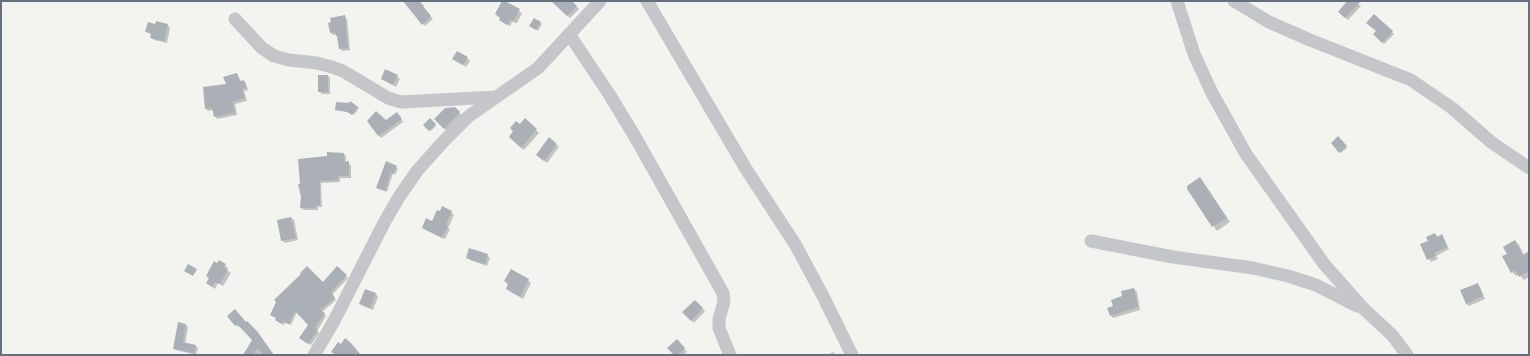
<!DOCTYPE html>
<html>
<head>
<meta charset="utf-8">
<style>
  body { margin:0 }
  #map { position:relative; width:1530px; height:356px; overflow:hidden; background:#f3f4ef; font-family:Rubik,sans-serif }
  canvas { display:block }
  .frame { position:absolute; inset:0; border:2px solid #637080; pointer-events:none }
</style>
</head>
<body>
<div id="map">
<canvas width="1530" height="356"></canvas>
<div class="frame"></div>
</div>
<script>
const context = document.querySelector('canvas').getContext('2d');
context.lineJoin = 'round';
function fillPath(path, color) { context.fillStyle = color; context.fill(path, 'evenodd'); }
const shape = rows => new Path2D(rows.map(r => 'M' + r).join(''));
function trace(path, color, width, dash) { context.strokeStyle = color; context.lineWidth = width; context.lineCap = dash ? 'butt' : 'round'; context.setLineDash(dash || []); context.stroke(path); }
const shadow = shape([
  [403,1,420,1,424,6,422,7,433,19,425,26],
  [503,1,522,13,517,23,512,22,510,26,503,22,500,20,501,18,496,14],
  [556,1,571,1,579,9,570,18,554,3],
  [1349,1,1355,1,1361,6,1348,20,1339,12],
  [1374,15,1394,34,1384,44,1374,34,1377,32],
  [345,16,347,19,350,50,342,51,340,48,337,34,333,35,331,33],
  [535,19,542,24,538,31,532,27],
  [168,25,170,28,167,43,154,40,151,38,152,35,147,32],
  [467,58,470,61,466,67,453,59],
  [237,74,241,82,243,81,246,83,248,90,244,91,247,101,235,104,237,115,217,119,215,116,213,110,208,111,206,109],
  [328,76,330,78,330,94,322,94,319,91],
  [397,76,400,79,396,87,382,79],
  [351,102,359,108,354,115,349,112,336,110],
  [454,108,462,115,447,131,435,119],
  [399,116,403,122,381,138,368,121,386,121],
  [525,119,539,133,524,150,510,137],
  [430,120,436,126,431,131,424,125],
  [1338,138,1347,148,1341,153,1332,143],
  [556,145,559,147,547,163,539,157],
  [344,154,346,156,346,163,351,165,351,178,340,178,340,182,321,183,322,207,318,207,318,210,304,210,301,208,301,185,328,157],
  [387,162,398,169,395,175,393,173,387,192,377,187],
  [1200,178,1230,222,1217,231,1190,192],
  [451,212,454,215,448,228,450,229,445,239,426,230,423,227],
  [291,218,294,220,298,240,285,243,282,240],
  [1435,234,1438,237,1442,236,1444,238,1449,249,1436,256,1438,259,1431,262,1421,245,1429,241],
  [1515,241,1519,245,1524,255,1529,255,1529,277,1524,280,1519,274,1516,276,1512,272,1508,254],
  [487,255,490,258,487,266,470,260,467,257],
  [219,261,228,268,227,270,231,273,223,286,218,283,215,289,207,283],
  [337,268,348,278,332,295,336,300,322,312,326,316,317,331,319,333,311,345,303,340,309,325,297,312,291,325,285,323,284,325,278,322,276,320,277,318,272,315,323,284],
  [528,280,531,283,523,299,510,291,507,289,509,285,505,281],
  [1477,284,1480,287,1485,299,1469,306,1466,303],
  [1134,289,1137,292,1140,310,1113,318,1111,315,1114,307,1124,297],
  [376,294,378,297,373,310,363,306,360,303],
  [695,301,705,311,694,323,684,312],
  [228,316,258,335,274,355,245,355,253,340,240,326,238,327],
  [186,325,188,327,185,344,196,346,198,348,196,355,176,350,174,348],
  [677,341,687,352,683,355,675,355],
  [833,352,836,355,827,355]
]);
const building = shape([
  [403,1,419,1,431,16,422,25],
  [502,1,505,1,520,9,514,20,510,20,507,25,499,20,500,18,495,14],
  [551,1,572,1,577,6,567,16],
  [1347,1,1361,1,1345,18,1338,12],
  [1374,14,1393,31,1382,43,1373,34,1376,31,1366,23],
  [345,15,348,48,339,49,337,36,336,36,335,32,330,33,328,23,331,22,330,18],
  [534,18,541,22,536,30,529,26],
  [156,21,168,24,164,41,150,38,151,33,145,32,148,22,155,24],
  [457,51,468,57,463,65,452,59],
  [385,69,398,75,393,85,381,79],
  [237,73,240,81,244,80,246,88,242,89,245,98,233,102,235,113,214,117,212,108,205,109,203,87,226,84,223,77],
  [318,75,328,75,328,92,318,92],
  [350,101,358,107,352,115,347,112,335,110,336,102,349,103],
  [455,107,460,112,444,129,434,119,445,108],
  [376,111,386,120,397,112,402,119,378,136,367,121],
  [430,118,436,124,429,131,423,125],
  [525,118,537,129,521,148,509,137,513,131,510,128,516,121,520,124],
  [1338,136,1347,146,1339,153,1331,143],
  [549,137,557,144,544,161,536,155],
  [327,152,344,153,344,162,349,161,349,176,338,176,338,180,320,181,320,205,316,205,316,208,300,208,301,197,298,184,300,184,298,159,327,156],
  [386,161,397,166,393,174,391,172,385,191,376,188],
  [1200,177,1227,218,1212,227,1187,189,1187,186],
  [442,206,452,211,446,225,448,226,442,238,422,228,426,218,432,221,437,210,440,211],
  [291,217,296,238,281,241,277,220],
  [1435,233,1437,237,1442,234,1447,247,1434,253,1436,256,1427,260,1420,244,1428,241,1426,237],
  [1515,240,1523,255,1529,251,1529,271,1519,277,1515,270,1511,273,1502,256,1507,254,1503,247],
  [469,248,488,254,485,264,466,258],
  [219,260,226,264,224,267,228,270,220,284,215,282,212,287,206,283,209,278,206,276,214,261,217,263],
  [188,264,197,269,193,276,184,271],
  [307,266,323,282,337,266,347,275,331,292,335,298,320,310,325,313,315,328,318,330,308,344,299,338,308,325,295,311,289,324,283,321,282,324,275,320,276,318,270,315,276,302,274,300,301,274,300,273],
  [511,269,529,279,520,297,506,289,508,284,504,281],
  [1478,283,1483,296,1466,304,1460,290],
  [1134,288,1138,307,1110,316,1107,308,1113,306,1111,300,1122,296,1121,291],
  [365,289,376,293,370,308,359,304],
  [695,300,703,308,691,321,682,312],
  [235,309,246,322,247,321,257,331,274,355,264,355,257,348,254,355,243,355,252,340,237,324,235,326,227,316],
  [178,322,186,324,183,342,196,345,194,353,173,349],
  [345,338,351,343,361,355,336,355,331,352,338,342,341,344],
  [677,339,685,348,678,355,674,355,667,348]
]);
const minor = shape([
  [647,1,746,169,795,244,823,296,852,355],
  [1177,1,1194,54,1212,93,1246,154,1324,264,1364,309,1392,335,1407,355],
  [1234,1,1269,22,1310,40,1411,80,1452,108,1491,142,1529,168],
  [235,19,262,48,274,56,289,60,317,63,332,67,343,71,388,98,401,102,495,97],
  [569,34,609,94,634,135,723,293,724,302,719,319,719,328,730,355],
  [1091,241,1173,257,1253,268,1288,276,1316,285,1357,306],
  [314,355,334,321,385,221,399,197,417,171,442,143,469,116,538,68,600,1]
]);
fillPath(shadow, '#0003');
fillPath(building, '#aab0b5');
trace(minor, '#c4c6ca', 13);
</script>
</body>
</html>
